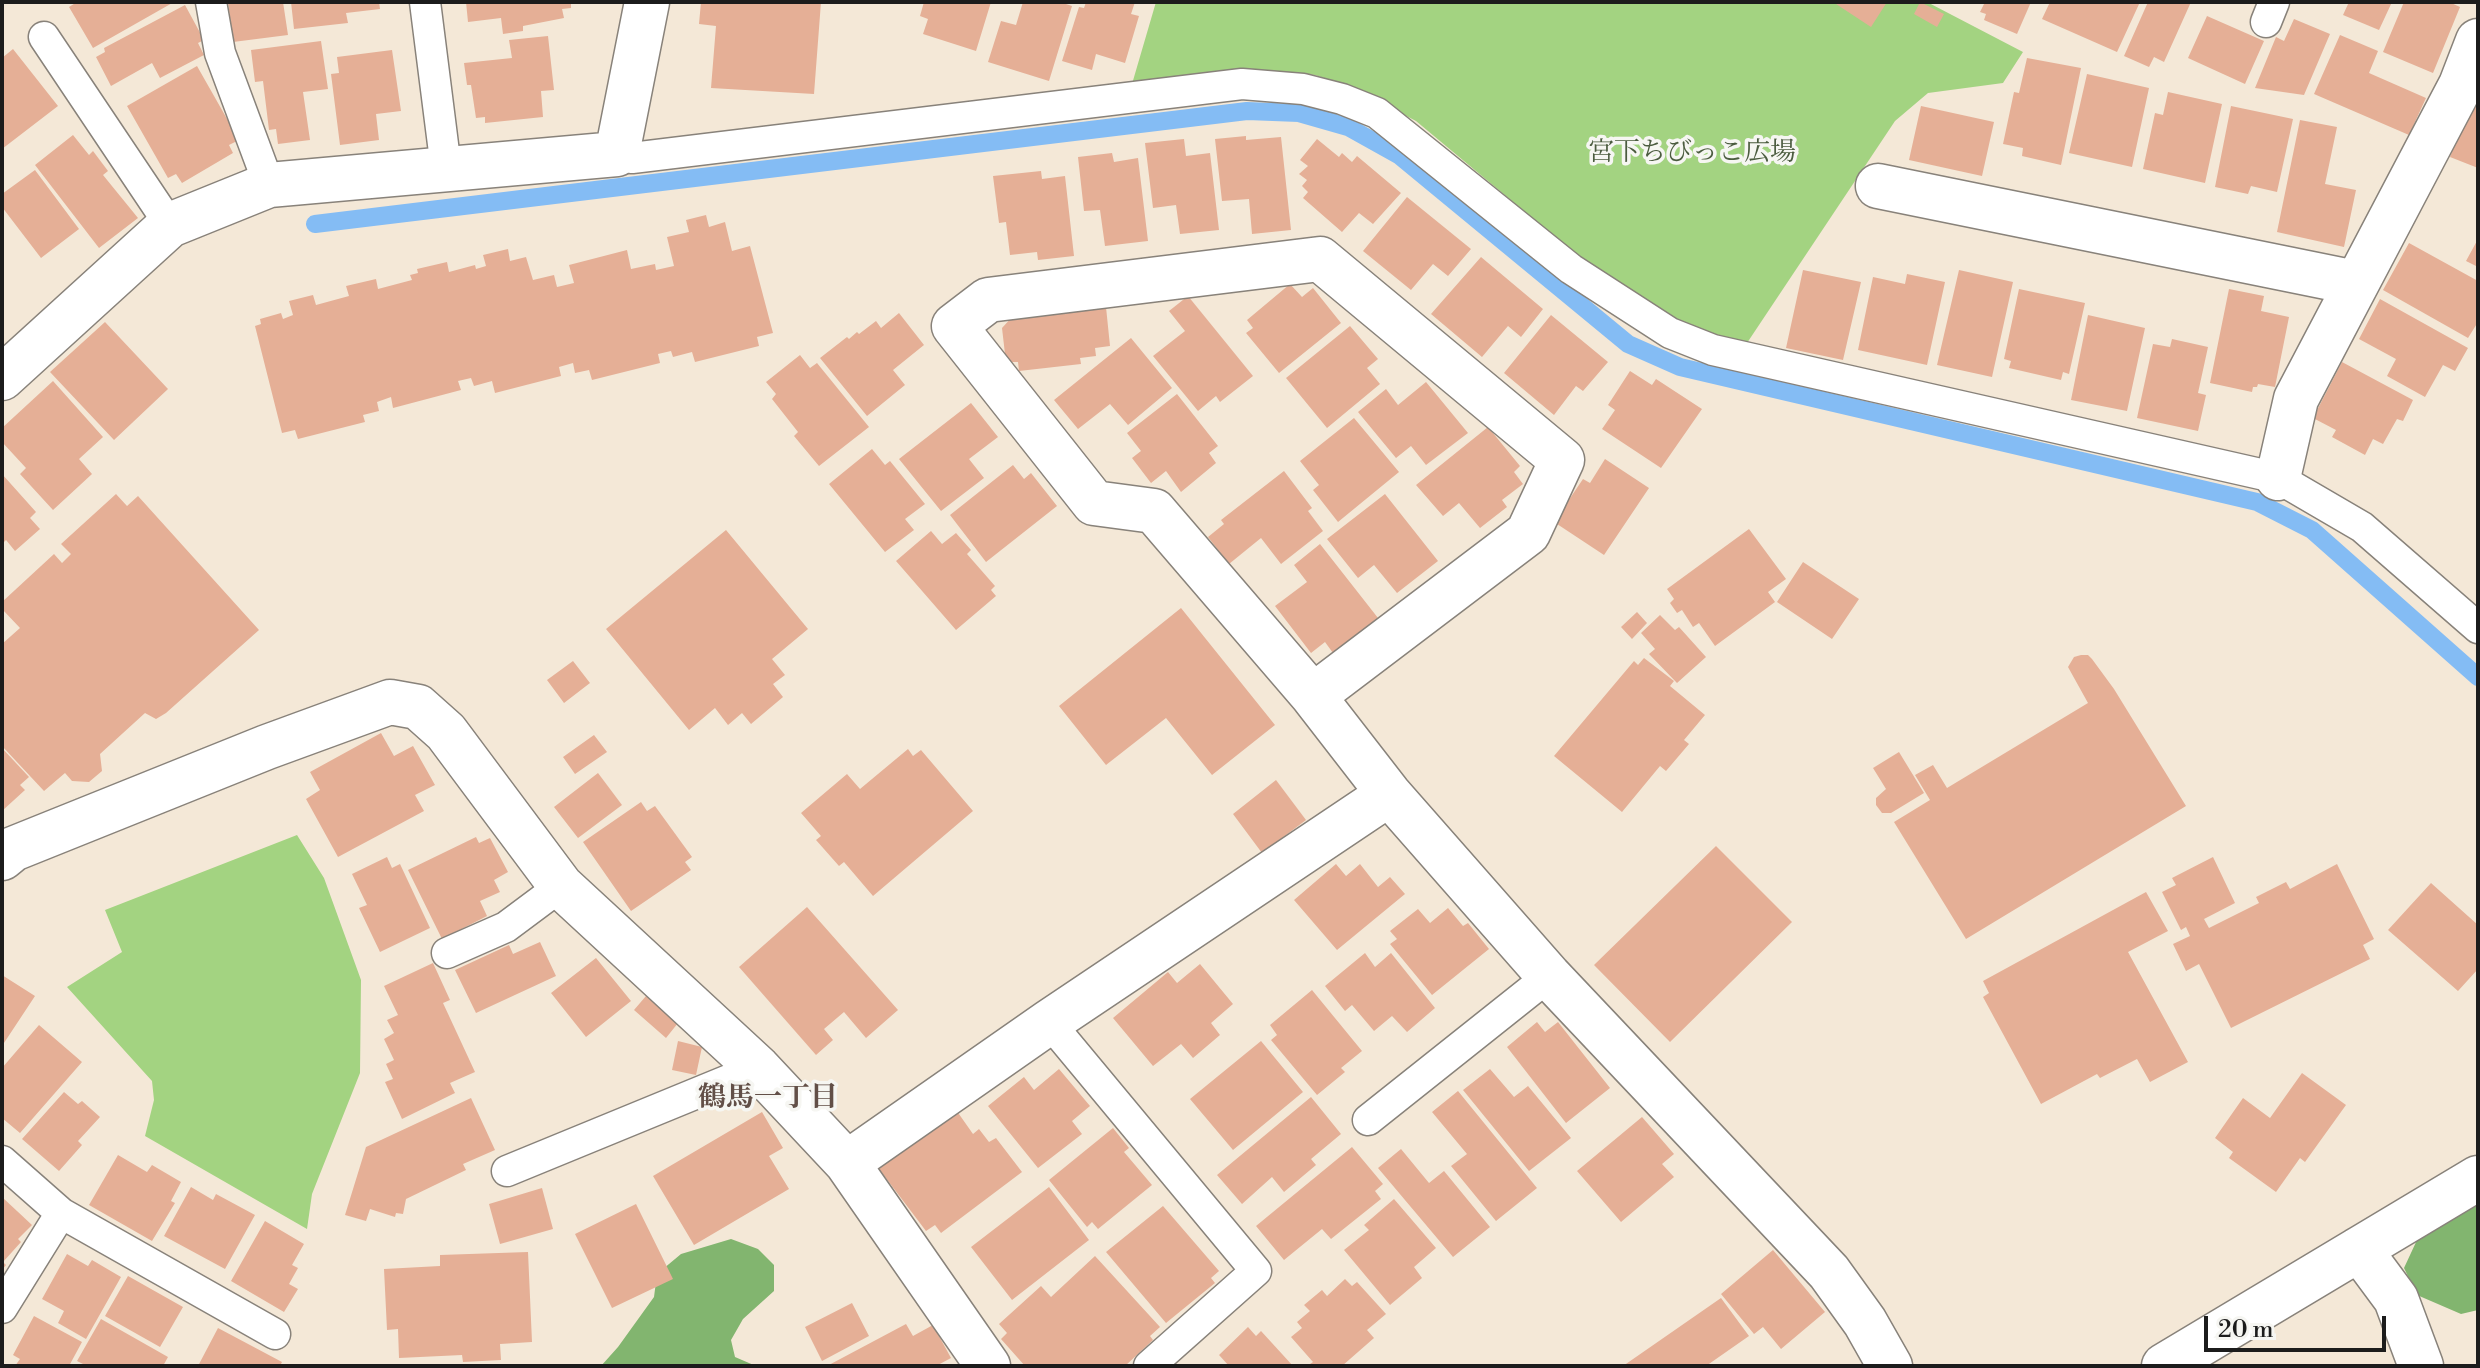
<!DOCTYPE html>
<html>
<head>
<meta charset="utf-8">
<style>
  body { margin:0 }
  #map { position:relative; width:2480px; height:1368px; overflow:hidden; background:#f4e8d7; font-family:"Libre Bodoni",serif }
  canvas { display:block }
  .frame { position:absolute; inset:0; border:4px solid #1c1c1c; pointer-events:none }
  .scale { position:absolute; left:2204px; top:1316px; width:182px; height:36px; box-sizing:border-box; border:4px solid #1c1c1c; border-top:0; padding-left:10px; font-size:24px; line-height:28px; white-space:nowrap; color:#1c1c1c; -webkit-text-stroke:6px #f6f6f2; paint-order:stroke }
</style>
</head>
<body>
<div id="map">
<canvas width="2480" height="1368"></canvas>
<div class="frame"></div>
<div class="scale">20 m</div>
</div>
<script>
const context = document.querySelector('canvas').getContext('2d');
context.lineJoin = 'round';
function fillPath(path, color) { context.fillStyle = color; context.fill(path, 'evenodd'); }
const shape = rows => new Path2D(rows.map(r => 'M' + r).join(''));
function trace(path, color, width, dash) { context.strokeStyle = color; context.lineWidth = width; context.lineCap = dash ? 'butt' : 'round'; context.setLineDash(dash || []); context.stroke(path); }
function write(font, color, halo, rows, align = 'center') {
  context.font = font + ' "Libre Bodoni","Noto Serif JP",serif'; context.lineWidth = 7; context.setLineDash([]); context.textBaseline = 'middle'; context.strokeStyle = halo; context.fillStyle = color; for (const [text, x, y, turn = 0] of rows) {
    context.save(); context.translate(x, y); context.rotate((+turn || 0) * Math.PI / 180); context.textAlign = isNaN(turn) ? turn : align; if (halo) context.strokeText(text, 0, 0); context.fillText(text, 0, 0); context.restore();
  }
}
const green = shape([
  [1156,2,1927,2,2023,52,2003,83,1928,93,1895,121,1745,346,1698,333,1642,304,1591,267,1416,121,1349,86,1315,75,1277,71,1233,71,1132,84],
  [297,835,324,878,361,980,360,1073,312,1194,307,1229,145,1136,154,1100,152,1081,67,987,122,952,105,910]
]);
const forest = shape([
  [2478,1202,2478,1310,2461,1314,2417,1295,2404,1268,2417,1240],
  [731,1239,758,1249,774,1265,774,1291,743,1319,731,1340,735,1357,756,1366,601,1366,618,1347,654,1297,657,1274,681,1254]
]);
const stream = shape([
  [315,224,1247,111,1299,113,1348,127,1400,156,1628,344,1680,367,2257,502,2312,530,2478,677]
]);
const building = shape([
  [77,2,174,2,93,48,69,7],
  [228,2,283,2,288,35,233,42],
  [291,2,379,2,380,9,346,13,348,23,294,29],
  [466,2,571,2,571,8,562,9,564,18,523,26,523,31,503,34,501,18,468,22],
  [701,2,821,2,814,94,711,88,716,26,699,24],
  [924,2,991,2,976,51,923,34,928,19,920,16],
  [1023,2,1060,2,1072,6,1049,81,988,62,1001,21,1016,25],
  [1086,2,1135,2,1131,14,1139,16,1125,63,1096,54,1092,70,1062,61,1079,7,1084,8],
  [1833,2,1887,2,1871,27],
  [1920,2,1944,14,1937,27,1914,14],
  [1985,2,2031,2,2017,34,1984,20,1986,14,1980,12],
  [2050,2,2140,2,2117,52,2042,19],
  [2148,2,2191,2,2164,62,2154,57,2149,67,2124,56],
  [2349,2,2392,2,2379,30,2343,15],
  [2404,2,2449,2,2460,7,2433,73,2383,52],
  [185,5,204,40,198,43,204,55,160,78,152,63,111,86,96,57,105,52,104,48],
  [2207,16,2264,41,2245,84,2188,58],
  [2294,19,2330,34,2304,95,2255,88,2276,37,2284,41],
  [2340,35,2378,51,2369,73,2426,98,2409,135,2314,94],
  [548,36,554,90,541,91,543,117,485,123,485,117,476,118,471,85,467,85,464,63,512,58,509,40],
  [321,41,328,89,303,92,310,140,278,144,276,129,269,130,263,81,255,82,251,50],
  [13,49,58,106,2,149,2,58],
  [392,50,401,111,376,114,379,140,340,145,331,74,339,73,337,57],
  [2027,58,2081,68,2061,165,2022,156,2023,148,2003,144,2014,92,2019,93],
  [197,66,239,140,229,145,233,153,182,183,176,174,168,178,127,106],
  [2087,74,2149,88,2132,167,2069,153],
  [2168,92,2222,104,2205,183,2143,169,2155,113,2163,115],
  [2469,105,2478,108,2478,168,2450,157],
  [1921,106,1994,122,1982,176,1909,160],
  [2231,106,2293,119,2277,192,2251,186,2248,194,2215,187],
  [2300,120,2337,127,2325,184,2356,190,2344,247,2277,232],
  [73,135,89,155,93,151,108,171,103,175,138,218,99,248,35,165],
  [1246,136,1246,140,1281,137,1291,230,1252,234,1249,199,1222,201,1215,139],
  [1184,139,1186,156,1210,153,1219,230,1180,234,1176,205,1153,208,1145,143],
  [1317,139,1339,157,1342,153,1352,162,1357,156,1401,193,1373,224,1359,213,1342,232,1303,198,1308,192,1302,186,1307,180,1299,174,1308,166,1300,160],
  [1112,153,1114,162,1138,158,1148,241,1105,246,1100,210,1084,211,1078,157],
  [35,170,79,229,41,258,2,207,2,194],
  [1041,171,1042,179,1065,176,1074,256,1038,260,1037,252,1010,255,1006,222,999,223,993,176],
  [1407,197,1471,249,1448,276,1433,264,1411,290,1363,251],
  [706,215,709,227,725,222,732,251,750,246,773,333,757,337,759,346,695,362,692,352,673,357,671,351,658,354,660,363,592,380,589,370,575,373,573,363,559,367,561,376,495,393,492,381,474,386,471,378,458,381,461,390,393,408,391,397,377,402,379,411,363,415,365,422,298,439,295,430,282,433,255,326,261,324,260,319,281,313,283,319,293,315,289,301,313,295,316,305,349,296,346,286,376,279,378,289,412,280,410,275,418,273,417,269,447,262,449,272,475,265,476,269,486,266,483,255,508,249,510,261,526,257,533,280,554,275,557,287,574,283,569,265,627,250,631,269,655,264,656,270,674,266,667,237,689,232,686,220],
  [2478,239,2478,267,2466,261],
  [2409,243,2478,281,2478,322,2468,338,2383,290],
  [1481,257,1543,309,1521,337,1508,326,1482,357,1431,314],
  [1803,270,1861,282,1843,360,1786,348],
  [1959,270,2013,282,1992,377,1937,365],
  [1907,274,1945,282,1927,365,1858,350,1873,277,1905,284],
  [1290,284,1302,297,1313,288,1341,323,1279,373,1246,333,1253,328,1247,320],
  [2019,289,2085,303,2069,374,2063,372,2061,380,2009,368,2011,361,2004,359],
  [2229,289,2264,296,2261,311,2289,317,2275,387,2258,384,2257,387,2253,387,2252,392,2210,383],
  [1188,296,1253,376,1220,402,1216,396,1198,411,1153,356,1185,331,1169,311],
  [2380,299,2468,348,2455,371,2443,365,2425,397,2387,376,2396,359,2359,339],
  [1106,307,1110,346,1095,348,1096,356,1080,358,1081,364,1019,371,1018,362,1012,362,1005,354,1002,328,1013,316],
  [899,313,924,345,893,370,905,385,867,416,820,358,847,337,849,339,857,332,859,334,876,321,881,328],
  [1551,315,1608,362,1583,391,1576,386,1554,415,1504,373],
  [2088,315,2145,328,2127,411,2071,400],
  [105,322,168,389,114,440,50,372],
  [1350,326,1378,359,1367,368,1380,384,1327,428,1286,378],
  [1131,338,1172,388,1128,425,1110,404,1078,429,1054,400],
  [2172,339,2208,347,2198,393,2206,395,2198,431,2137,418,2153,344,2170,347],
  [800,355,810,368,817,363,869,427,819,466,794,436,798,432,772,399,776,394,766,382],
  [2342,362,2413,400,2403,421,2397,419,2383,444,2373,439,2365,455,2332,437,2336,430,2313,418],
  [1630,371,1652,385,1656,379,1702,409,1661,468,1602,429,1615,410,1608,405],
  [53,381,103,437,79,459,92,474,53,510,20,474,26,468,2,442,2,428],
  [1426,382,1468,433,1426,465,1411,446,1396,458,1358,412,1386,389,1398,405],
  [1177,394,1218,446,1209,453,1216,463,1181,492,1166,471,1151,483,1132,458,1141,451,1127,433],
  [971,403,998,437,969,459,984,478,941,511,899,459],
  [1354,418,1399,472,1338,522,1313,490,1319,485,1300,461],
  [1488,427,1520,466,1514,472,1523,484,1502,500,1507,507,1480,528,1459,503,1443,516,1416,485],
  [872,449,885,465,890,461,925,504,905,519,914,530,885,552,829,484],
  [1605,459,1649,488,1604,555,1554,522,1583,479,1590,483],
  [1013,465,1024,479,1031,473,1057,506,986,562,950,515],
  [1284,471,1312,508,1308,511,1323,531,1281,564,1261,538,1229,564,1208,537,1224,524,1221,520],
  [2,474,36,512,30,518,40,529,15,551,6,540,2,544],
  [116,494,127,506,138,496,259,630,166,713,156,719,145,713,100,754,102,771,89,782,72,781,65,773,44,791,2,746,2,644,20,628,2,609,2,602,54,554,62,563,71,554,61,544],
  [1385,494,1438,561,1397,593,1374,565,1358,578,1327,539],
  [1749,529,1786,579,1768,592,1775,602,1715,646,1699,623,1693,627,1682,610,1677,613,1670,603,1674,599,1667,589],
  [726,530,808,629,772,659,785,675,773,684,783,697,751,724,742,713,728,725,715,708,689,730,606,629],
  [931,531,942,544,956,533,971,550,967,554,995,586,991,590,996,596,956,630,896,561],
  [1320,544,1378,618,1333,653,1325,642,1311,653,1275,606,1307,582,1294,565],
  [1803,562,1859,599,1832,639,1777,602],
  [1181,608,1275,725,1212,775,1166,718,1106,765,1059,706],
  [1637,612,1647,623,1632,639,1621,627],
  [1660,615,1675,630,1679,627,1706,657,1677,683,1649,654,1655,649,1641,633],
  [2081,655,2088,655,2092,659,2114,689,2186,806,1966,939,1894,822,1930,800,1915,775,1933,765,1947,788,2088,703,2068,667,2074,657],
  [1644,658,1674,681,1670,686,1705,715,1684,740,1689,744,1666,771,1660,766,1622,812,1554,756,1634,661,1638,665],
  [573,661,590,683,564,703,547,680],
  [381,733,394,756,413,746,435,785,415,795,424,811,338,857,306,799,320,790,310,772],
  [594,735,607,752,575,774,563,757],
  [2,748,29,777,20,785,25,790,2,811],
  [908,749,913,756,921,750,973,811,873,896,844,862,839,866,816,840,821,836,801,813,847,774,860,789],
  [1899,752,1924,793,1891,813,1882,813,1876,805,1876,798,1886,789,1873,768],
  [598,773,622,805,578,838,554,807],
  [1276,780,1306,820,1262,853,1233,814],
  [641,802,647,811,655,806,692,857,685,862,691,870,631,911,583,842],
  [476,837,479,843,490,838,508,872,494,880,500,892,480,901,487,916,442,939,408,870],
  [1716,846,1792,922,1670,1042,1594,965],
  [387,857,392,868,400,864,430,928,380,952,359,908,367,905,352,874],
  [2213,857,2235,903,2204,919,2209,928,2259,903,2256,897,2286,882,2290,889,2337,864,2374,939,2363,945,2370,959,2231,1028,2199,964,2186,971,2173,944,2190,936,2186,927,2181,930,2162,892,2176,885,2172,878],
  [1336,864,1346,876,1360,864,1378,887,1390,877,1405,894,1337,950,1294,900],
  [2431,883,2478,925,2478,969,2458,991,2388,930],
  [2146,892,2168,931,2128,952,2188,1062,2150,1082,2137,1059,2100,1078,2097,1074,2041,1104,1983,997,1989,993,1983,981],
  [807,907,898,1010,866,1038,844,1012,824,1029,833,1040,816,1055,739,967],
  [1448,908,1463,926,1468,923,1489,949,1432,995,1390,944,1397,939,1390,931,1418,909,1430,923],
  [540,942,556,976,476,1013,455,970,509,945,513,954],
  [1365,953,1375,967,1391,953,1435,1008,1407,1032,1392,1016,1374,1031,1352,1005,1345,1011,1325,986],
  [596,958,631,1001,586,1037,551,993],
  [433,963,450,1000,443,1003,475,1072,450,1083,455,1093,402,1119,385,1082,393,1079,386,1064,394,1060,384,1039,394,1033,387,1020,398,1015,384,986],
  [1200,964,1233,1004,1211,1023,1220,1035,1193,1058,1181,1044,1153,1066,1113,1018,1168,972,1177,983],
  [2,975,35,996,2,1046],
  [1312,990,1362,1051,1341,1068,1345,1072,1317,1095,1271,1040,1277,1035,1270,1025],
  [646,996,678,1023,666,1038,634,1010],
  [1537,1022,1545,1032,1558,1022,1610,1088,1566,1123,1507,1047],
  [39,1025,82,1062,20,1133,2,1118,2,1068],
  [678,1041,702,1047,696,1075,672,1070],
  [1261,1041,1303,1092,1233,1150,1190,1099],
  [1059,1069,1090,1106,1072,1121,1082,1134,1038,1168,988,1106,1024,1077,1034,1090],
  [1490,1069,1514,1097,1528,1086,1571,1138,1529,1171,1463,1090],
  [2302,1073,2346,1105,2305,1162,2300,1158,2276,1192,2229,1158,2233,1152,2215,1138,2243,1098,2270,1118],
  [1458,1091,1537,1188,1496,1221,1451,1166,1467,1154,1432,1112],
  [64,1092,78,1104,82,1101,100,1117,78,1141,82,1145,59,1171,22,1139],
  [1311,1097,1341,1134,1311,1159,1316,1165,1284,1192,1272,1177,1242,1204,1217,1175],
  [471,1098,495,1150,463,1164,466,1170,406,1199,403,1214,396,1213,395,1217,370,1209,366,1221,345,1215,366,1147],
  [954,1107,973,1134,979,1129,989,1142,996,1138,1022,1172,941,1233,935,1225,926,1231,876,1165],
  [762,1112,783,1148,769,1156,789,1189,694,1245,653,1176],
  [1642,1117,1674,1154,1662,1164,1674,1177,1621,1222,1577,1171],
  [1113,1128,1129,1148,1124,1152,1152,1185,1098,1229,1092,1222,1087,1227,1049,1180],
  [1352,1147,1383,1184,1375,1191,1381,1199,1331,1239,1322,1229,1284,1260,1256,1226],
  [1401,1149,1429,1183,1444,1171,1490,1227,1453,1257,1378,1168],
  [118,1155,147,1172,152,1165,181,1182,171,1201,175,1203,152,1241,89,1205],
  [191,1187,213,1200,216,1194,255,1215,225,1269,164,1236],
  [1049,1187,1089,1240,1012,1300,971,1247],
  [542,1188,553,1229,500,1244,489,1204],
  [2,1197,32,1225,18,1239,21,1242,3,1262,6,1265,2,1270],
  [1394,1199,1436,1248,1414,1267,1422,1278,1390,1305,1344,1250,1369,1230,1364,1225],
  [636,1204,673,1279,612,1308,575,1234],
  [1163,1206,1219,1271,1211,1278,1215,1283,1166,1323,1106,1252],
  [265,1221,304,1244,292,1265,298,1268,289,1284,298,1289,284,1312,231,1281],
  [1773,1250,1825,1312,1781,1349,1763,1327,1754,1334,1721,1294],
  [528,1252,532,1342,500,1344,501,1360,463,1362,462,1355,399,1358,398,1329,387,1330,384,1269,440,1266,440,1255],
  [67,1254,88,1266,92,1260,121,1277,86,1339,58,1323,64,1311,42,1299],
  [1095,1256,1160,1327,1150,1336,1153,1340,1125,1366,1025,1366,1001,1339,1007,1333,999,1324,1041,1286,1051,1297],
  [128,1276,183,1307,160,1347,105,1316],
  [1345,1279,1352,1286,1357,1282,1386,1314,1367,1330,1374,1338,1342,1366,1307,1366,1313,1362,1291,1337,1302,1328,1297,1322,1310,1311,1304,1305,1322,1290,1327,1296],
  [1721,1298,1749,1336,1706,1366,1623,1366],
  [852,1303,869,1336,822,1361,805,1327],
  [34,1316,82,1342,69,1366,15,1366,20,1359,13,1355],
  [101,1319,168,1357,163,1366,87,1366,77,1361],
  [906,1324,913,1336,933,1325,951,1358,936,1366,827,1366],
  [1248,1327,1256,1336,1261,1331,1293,1366,1229,1366,1219,1355],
  [218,1328,282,1362,280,1366,198,1366]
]);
const lane = shape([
  [211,2,220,53,269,185],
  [425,2,446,168],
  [2266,22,2274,2],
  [44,37,170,225],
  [617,154,632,158,1242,84,1303,89,1342,99,1377,113,1571,269,1670,333,1713,350,2278,478,2362,527,2478,628],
  [447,953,506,927,561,886],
  [1049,1022,1256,1271,1149,1366],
  [1368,1120,1549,976],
  [2,1161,61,1213,275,1334],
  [507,1171,758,1068],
  [2,1308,61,1213]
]);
const street = shape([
  [1878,186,2356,283],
  [2,378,170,225,269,185,617,154,647,2],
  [2278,478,2296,399,2461,85,2478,41],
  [1313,696,1528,533,1562,460,1320,259,988,300,954,326,1094,503,1154,511,1313,696,1389,794,1549,976,1829,1272,1865,1322,1890,1366],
  [2,858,13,849,267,747,390,702,418,707,446,732,561,886,758,1068,847,1163,988,1366],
  [847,1163,1049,1022,1389,794],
  [2359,1249,2396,1299,2421,1366],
  [2164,1366,2478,1178]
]);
const parkNames = [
  ["宮下ちびっこ広場",1692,154]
];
const neighbourhoodNames = [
  ["鶴馬一丁目",768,1099]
];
fillPath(green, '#a3d381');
fillPath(forest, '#82b56f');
trace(stream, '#84bcf4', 18);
fillPath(building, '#e5af96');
trace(lane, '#88827a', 33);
trace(street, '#88827a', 47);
trace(lane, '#fff', 30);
trace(street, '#fff', 44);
write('26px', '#4b5c3f', '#f6f6f2', parkNames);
write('bold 28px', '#624f47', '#f6f6f2', neighbourhoodNames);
</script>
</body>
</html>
